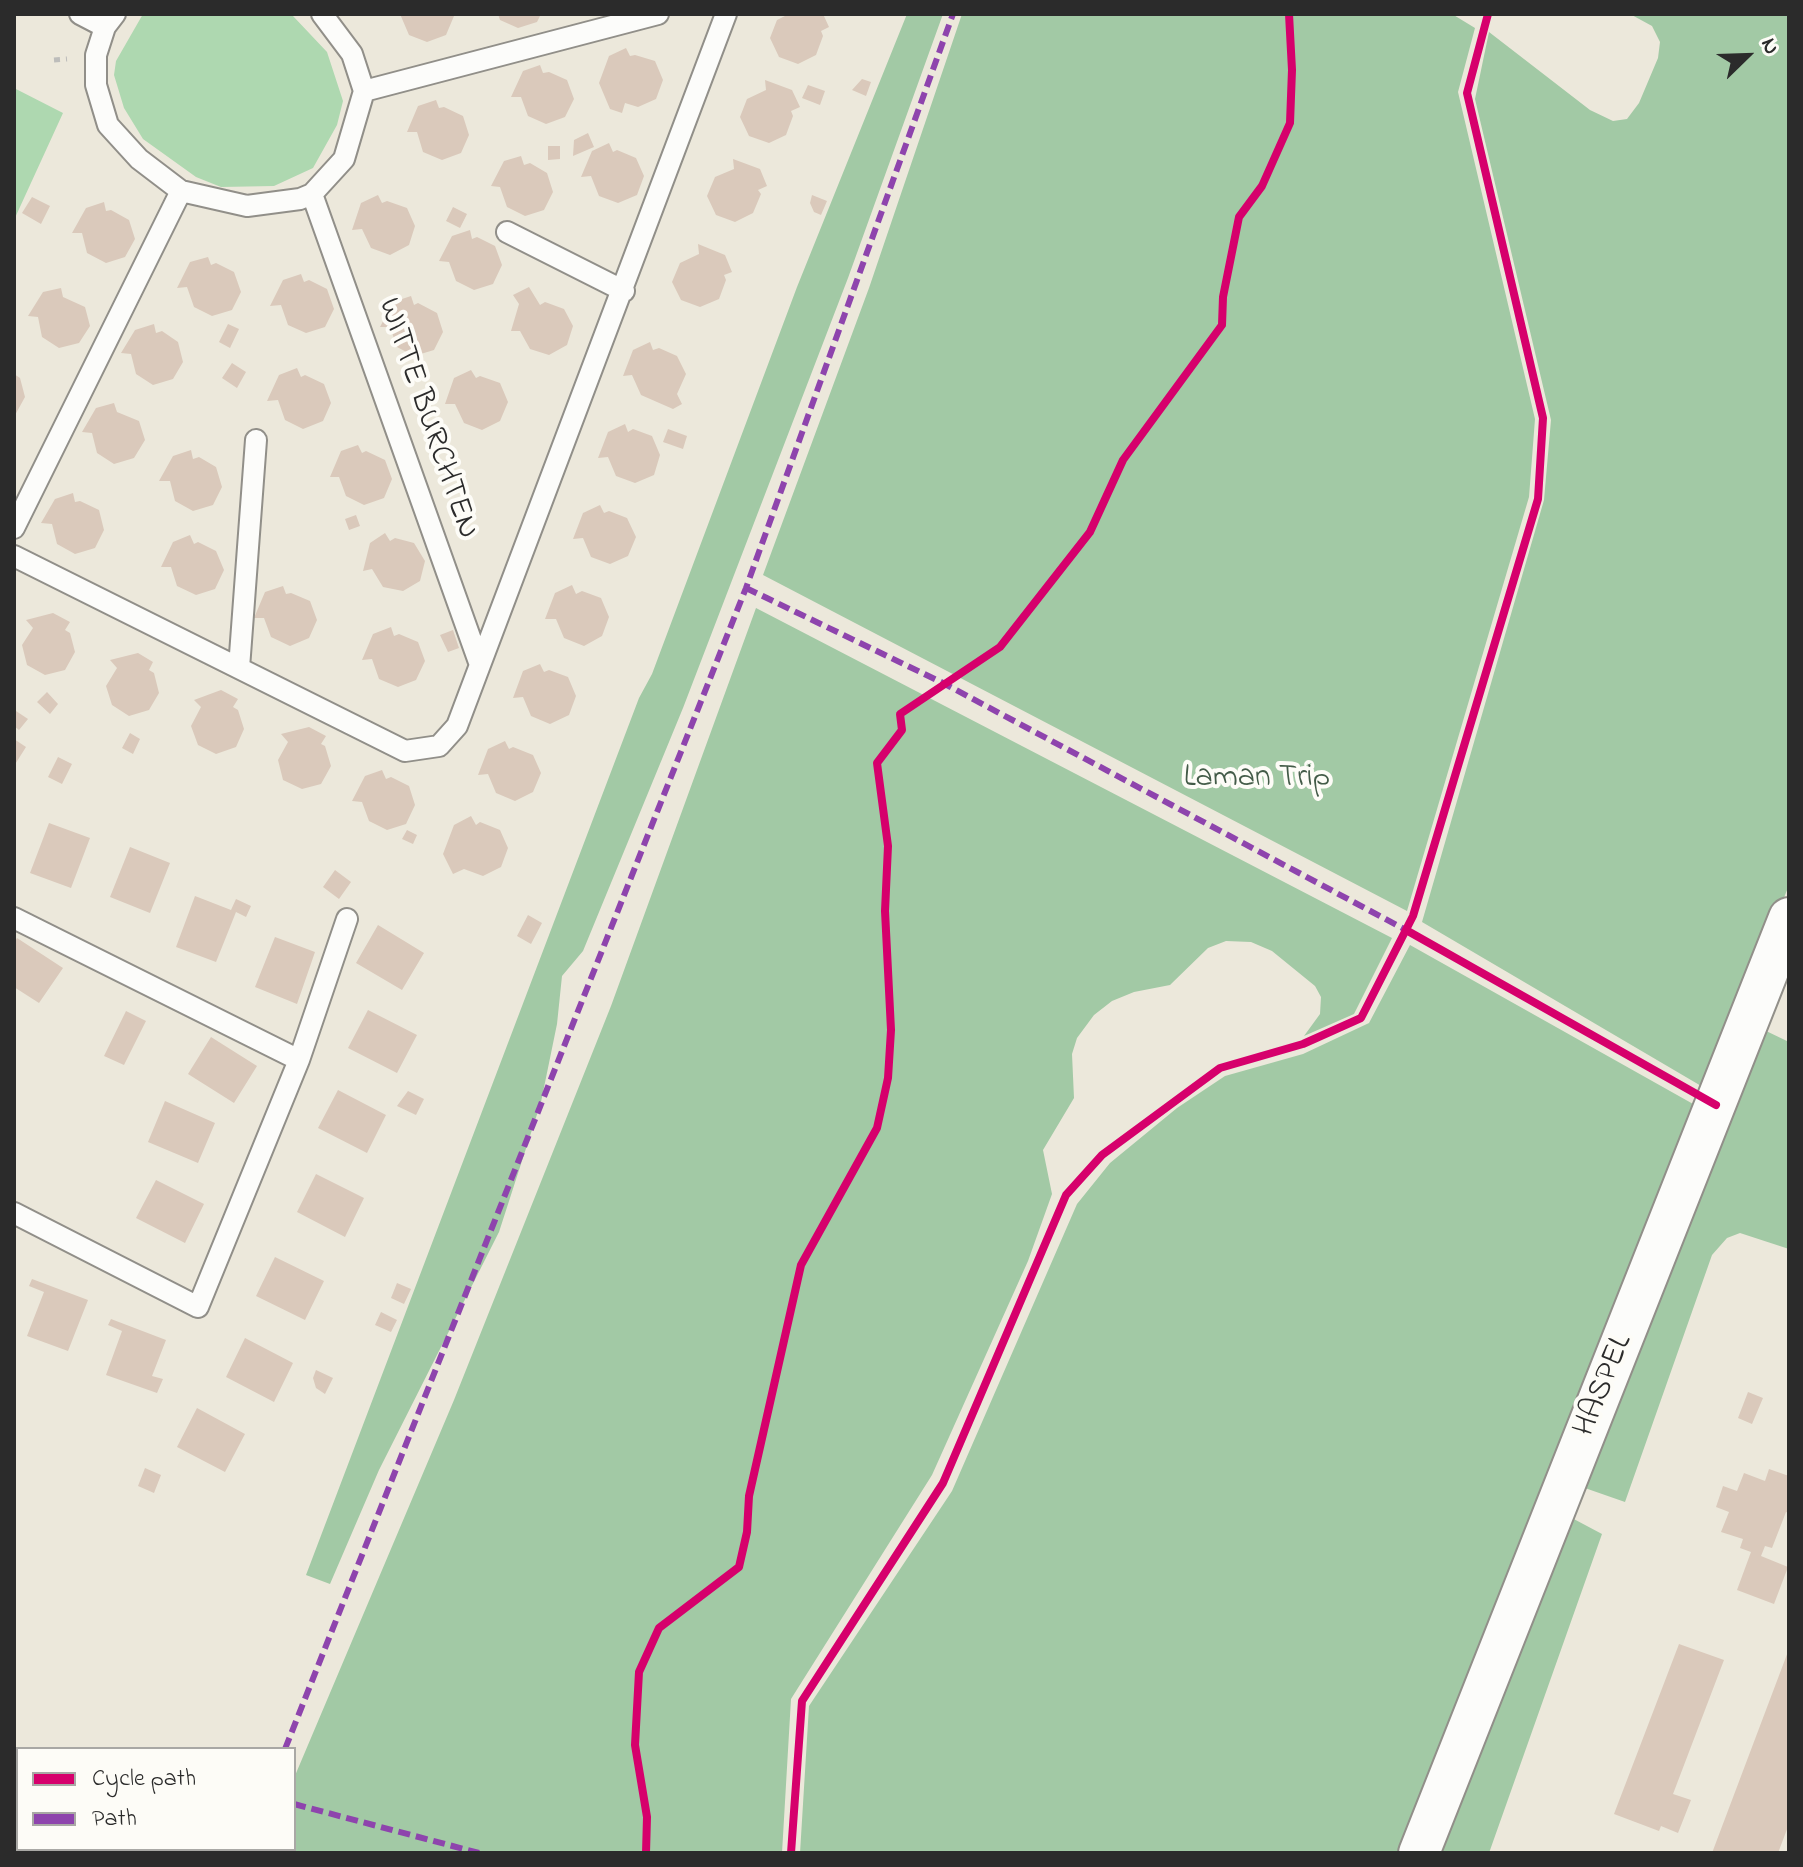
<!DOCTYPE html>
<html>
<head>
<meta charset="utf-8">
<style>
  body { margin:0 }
  #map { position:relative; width:1803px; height:1867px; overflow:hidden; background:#ece8db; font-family:"Indie Flower",sans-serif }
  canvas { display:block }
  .frame { position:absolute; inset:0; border:16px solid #2b2b2b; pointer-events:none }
  .legend { position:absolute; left:16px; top:1747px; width:280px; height:104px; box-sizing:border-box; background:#fdfcf7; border:2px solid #a9a8a5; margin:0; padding:10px 14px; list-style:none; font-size:24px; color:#2b2b2b }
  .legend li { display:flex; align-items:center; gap:16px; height:40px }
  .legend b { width:40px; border:2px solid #a9a8a5 }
  .north { position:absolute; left:1707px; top:16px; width:80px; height:80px; -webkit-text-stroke:6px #fdfcf7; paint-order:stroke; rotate:67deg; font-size:22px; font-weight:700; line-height:32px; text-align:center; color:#2b2b2b }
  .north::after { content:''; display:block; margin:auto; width:28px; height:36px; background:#2b2b2b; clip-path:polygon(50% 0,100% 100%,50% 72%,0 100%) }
</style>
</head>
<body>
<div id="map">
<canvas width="1803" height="1867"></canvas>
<div class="frame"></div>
<ul class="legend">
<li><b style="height:10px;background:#d6006c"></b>Cycle path</li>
<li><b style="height:10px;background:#8e44ad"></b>Path</li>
</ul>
<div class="north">N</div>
</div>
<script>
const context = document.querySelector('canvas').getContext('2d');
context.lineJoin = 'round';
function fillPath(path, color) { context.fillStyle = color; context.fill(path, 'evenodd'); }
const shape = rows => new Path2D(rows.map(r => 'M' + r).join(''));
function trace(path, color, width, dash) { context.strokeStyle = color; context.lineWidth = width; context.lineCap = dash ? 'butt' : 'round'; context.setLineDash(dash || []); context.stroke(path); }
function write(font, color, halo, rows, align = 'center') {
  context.font = font + ' "Indie Flower",sans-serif'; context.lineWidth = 8; context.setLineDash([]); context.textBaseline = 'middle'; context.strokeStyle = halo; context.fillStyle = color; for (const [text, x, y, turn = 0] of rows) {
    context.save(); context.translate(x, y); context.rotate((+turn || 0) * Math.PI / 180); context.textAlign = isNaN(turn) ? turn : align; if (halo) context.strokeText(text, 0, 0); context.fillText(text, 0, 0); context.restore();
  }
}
const green = shape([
  [143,14,293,16,327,52,343,101,337,125,313,168,274,186,221,187,196,177,143,139,124,108,114,75,116,61],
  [14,88,63,113,14,220]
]);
const forest = shape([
  [907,14,943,14,848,278,683,708,583,951,562,976,557,1024,541,1102,499,1232,379,1470,330,1584,306,1575,639,698,652,674,797,287],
  [962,14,1452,14,1475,28,1458,92,1535,419,1529,497,1407,911,763,575,869,288],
  [1630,14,1789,14,1789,885,1708,1090,1422,922,1544,500,1551,420,1475,99,1489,32,1590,110,1613,121,1627,119,1639,103,1658,58,1660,42,1652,26],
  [756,608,1392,938,1354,1014,1304,1036,1320,1014,1321,997,1315,986,1272,951,1251,942,1226,941,1208,948,1170,985,1134,992,1112,1001,1094,1015,1077,1038,1072,1054,1074,1098,1043,1150,1052,1194,1028,1261,932,1475,791,1699,782,1853,265,1853,267,1849,294,1849,294,1778,454,1400,611,1006],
  [1410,945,1702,1109,1400,1853,800,1853,809,1706,952,1491,1077,1204,1110,1163,1177,1108,1225,1076,1303,1054,1369,1023],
  [1762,1029,1789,1042,1789,1249,1740,1233,1727,1238,1712,1255,1625,1502,1582,1487],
  [1570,1517,1602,1534,1489,1853,1438,1853]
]);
const building = shape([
  [400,14,453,14,454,16,446,35,427,42,409,35],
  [498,14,541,14,537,22,518,28,500,20],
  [789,14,823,14,829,27,821,31,823,36,816,55,798,64,779,57,770,38,777,20],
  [626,48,630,56,635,55,655,61,663,80,656,99,638,107,625,103,622,113,610,109,599,83,609,56],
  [540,65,543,73,549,72,567,80,574,99,565,117,546,124,528,116,521,97,511,97,523,71],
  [862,79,871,82,866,96,852,90],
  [765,80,792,90,800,107,791,111,793,116,786,135,769,143,749,136,740,117,747,99,766,90],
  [808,85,825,91,820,105,802,98],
  [436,100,439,108,444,107,463,116,469,135,461,153,442,160,423,152,417,132,407,132,418,106],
  [588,133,594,147,573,156,574,140],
  [609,143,613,152,617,150,636,158,644,176,637,195,618,203,599,196,591,176,581,177,592,151],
  [548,146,560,146,560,159,548,160],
  [521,156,524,165,530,163,547,173,553,192,544,210,525,216,507,207,500,187,491,186,504,161],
  [733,159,760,169,767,186,758,190,761,194,753,213,735,222,716,215,707,196,715,177,734,169],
  [378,195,382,203,387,201,407,208,415,226,409,245,390,255,371,248,362,229,352,230,361,203],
  [812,195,827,201,821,215,814,212,810,203],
  [32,197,50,206,41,224,22,213],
  [104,202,106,211,111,210,129,220,135,239,125,257,106,263,87,253,82,233,72,233,86,208],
  [453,207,467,214,460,228,446,221],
  [470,230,472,239,477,237,495,246,502,265,493,284,474,290,456,281,449,262,439,261,452,236],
  [698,244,725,255,732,272,724,275,726,280,719,299,700,307,681,300,672,282,680,263,699,254],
  [208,257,211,265,216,263,234,272,241,292,232,310,212,316,194,307,187,287,177,288,190,262],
  [301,274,304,282,309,280,327,289,334,309,325,327,306,333,288,325,281,305,270,306,283,280],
  [529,287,540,305,545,302,564,309,573,326,567,345,549,355,530,349,520,331,511,331,519,304,513,295],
  [61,288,63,297,85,307,90,326,79,343,59,348,42,337,38,317,28,316,43,292],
  [411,296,414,305,418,303,437,313,443,332,434,350,414,356,397,347,390,327,380,327,393,302],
  [154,324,156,333,162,331,178,342,183,362,173,379,153,385,136,374,131,354,121,353,135,330],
  [228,324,239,329,230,348,219,342],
  [650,342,653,350,659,348,677,356,686,374,677,394,682,404,673,409,641,395,632,375,623,376,633,350],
  [232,363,246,372,237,388,222,378],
  [297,368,301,377,305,375,324,384,331,403,323,421,303,429,285,420,278,400,267,401,279,375],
  [471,370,476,378,480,376,500,383,508,402,500,421,482,430,464,423,455,404,445,404,454,378],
  [14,374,20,378,25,397,14,417],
  [114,403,117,412,139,421,145,440,134,458,114,464,97,453,92,433,82,432,96,408],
  [625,424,628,432,633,429,652,436,660,455,654,475,635,483,616,476,608,457,598,458,608,432],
  [668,429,687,436,683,449,663,442],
  [358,445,362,453,366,451,385,460,392,479,384,498,364,505,346,496,339,477,330,477,341,451],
  [191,450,193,459,199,457,216,467,222,487,213,505,193,511,175,501,170,481,159,481,173,456],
  [73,493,75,502,80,501,99,510,104,530,95,548,75,554,57,544,52,524,41,523,55,499],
  [600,505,604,513,609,511,627,518,636,537,628,556,610,564,591,557,583,538,573,539,583,513],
  [356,515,360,526,349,530,345,519],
  [385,533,390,541,395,538,414,543,425,561,420,581,403,591,383,587,372,569,363,571,370,543],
  [190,535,194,544,198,542,216,551,224,570,215,589,196,595,177,586,171,567,161,567,173,542],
  [572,585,576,594,582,591,601,598,609,617,602,636,584,646,564,638,556,619,545,619,555,593],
  [283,586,286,594,291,593,310,601,317,620,309,638,290,646,271,637,264,618,254,618,265,592],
  [53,613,70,622,65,630,70,633,75,652,65,670,45,675,27,665,22,645,33,628,26,620],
  [391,627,394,636,399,634,418,642,425,661,416,680,398,687,379,679,372,659,362,660,373,634],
  [453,630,459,648,448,652,440,635],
  [138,653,153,662,149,670,154,673,159,693,149,710,129,716,112,705,106,686,117,668,110,660],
  [540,664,544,672,549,670,568,677,576,696,569,715,550,724,531,716,523,697,513,698,523,671],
  [221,690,238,699,233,707,238,710,244,729,236,747,216,754,198,745,191,726,201,707,194,700],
  [47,692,58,704,50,714,37,702],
  [16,711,28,719,19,730,14,726],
  [309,727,326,736,321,744,325,746,331,766,321,784,302,789,283,780,278,760,288,742,281,734],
  [130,733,140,739,133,754,122,748],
  [14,739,26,747,14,766],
  [505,741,509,749,513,747,533,755,541,773,533,792,515,801,496,793,488,774,478,775,488,749],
  [58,757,72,764,62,784,48,777],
  [382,770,386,779,391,777,409,786,415,805,406,824,387,830,369,821,362,802,352,801,365,776],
  [471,816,476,825,480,822,500,830,508,848,501,867,483,876,464,869,453,874,443,854,454,825],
  [49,823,90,838,71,888,30,873],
  [407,830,417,835,413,844,402,839],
  [130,847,170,863,150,913,110,897],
  [335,870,351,882,339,899,323,887],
  [195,896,231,910,236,899,251,906,246,917,236,912,216,962,176,947],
  [528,915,542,923,531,944,517,936],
  [378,925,424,953,402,990,356,963],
  [275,937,315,952,297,1004,255,987],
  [17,938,63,968,39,1003,14,987,14,943],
  [368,1010,417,1035,397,1073,348,1048],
  [126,1011,146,1021,124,1065,104,1056],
  [211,1037,257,1066,234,1103,188,1074],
  [338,1090,386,1115,367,1153,318,1128],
  [408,1091,424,1099,416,1115,397,1106],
  [165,1101,215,1123,198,1163,148,1142],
  [316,1174,364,1198,345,1237,297,1212],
  [156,1180,204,1204,185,1243,136,1218],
  [275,1257,324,1281,305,1320,256,1296],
  [32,1279,88,1300,68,1351,27,1336,44,1292,29,1286],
  [397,1283,411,1289,404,1304,391,1298],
  [381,1312,397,1320,391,1332,375,1325],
  [111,1319,166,1340,152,1376,163,1379,157,1393,106,1375,122,1331,108,1325],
  [245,1338,293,1363,274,1402,226,1377],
  [316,1370,333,1378,325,1394,316,1388,313,1378],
  [1748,1392,1763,1398,1752,1424,1738,1418],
  [197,1408,245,1434,225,1472,177,1447],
  [145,1468,161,1475,154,1493,138,1486],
  [1769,1469,1789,1476,1789,1513,1786,1512,1772,1548,1765,1546,1761,1556,1788,1567,1774,1604,1737,1590,1751,1552,1740,1548,1743,1539,1721,1532,1729,1512,1716,1507,1723,1486,1737,1491,1744,1473,1765,1481],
  [1679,1644,1724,1660,1673,1794,1691,1800,1678,1833,1661,1826,1659,1831,1614,1814],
  [1789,1649,1789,1824,1778,1853,1712,1853]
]);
const path = shape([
  [54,60,67,59]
]);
const service = shape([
  [80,14,105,27],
  [115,14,105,27,96,55,96,85,108,125,139,159,181,191,247,206,300,199,312,194,344,159,364,91,352,54,322,14],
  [364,91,658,14],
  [507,232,624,291],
  [14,528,181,191],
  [14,556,405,751,439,746,457,726,480,665,312,194],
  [480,665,726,14],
  [239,668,256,440],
  [14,918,299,1060,198,1307,14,1213],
  [299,1060,347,919]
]);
const minor = shape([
  [1419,1853,1789,918]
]);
const quiet = shape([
  [746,588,943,683,1406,930],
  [285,1749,746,588,953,14],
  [294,1804,479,1853],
  [245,1853,246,1849]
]);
const cycleway = shape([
  [1406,930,1716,1105],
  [646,1853,647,1817,635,1745,639,1672,659,1628,739,1567,747,1532,749,1496,801,1265,877,1128,888,1078,891,1030,885,911,888,846,877,763,902,730,900,714,1000,647,1090,532,1123,460,1222,325,1223,297,1239,217,1262,186,1290,123,1292,70,1289,14],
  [791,1853,802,1701,943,1483,1066,1195,1102,1155,1220,1068,1303,1044,1361,1018,1413,916,1538,499,1543,418,1467,93,1488,14]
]);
const streetNames = [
  ["WITTE BURCHTEN",426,419,71],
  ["HASPEL",1605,1386,-68]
];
const parkNames = [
  ["Laman Trip",1257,780]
];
fillPath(green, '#aed8b0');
fillPath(forest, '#a2c9a5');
fillPath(building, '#dac9bb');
trace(service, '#918f89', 24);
trace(minor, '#918f89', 44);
trace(path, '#bdbdbb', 5, [6, 6]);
trace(service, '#fcfcfa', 20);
trace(minor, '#fcfcfa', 40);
trace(quiet, '#8e44ad', 6, [12, 6]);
trace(cycleway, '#d6006c', 8);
write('32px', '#2b2b2b', '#fdfcf7', streetNames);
write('32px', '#435b48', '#fdfcf7', parkNames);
</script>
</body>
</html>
